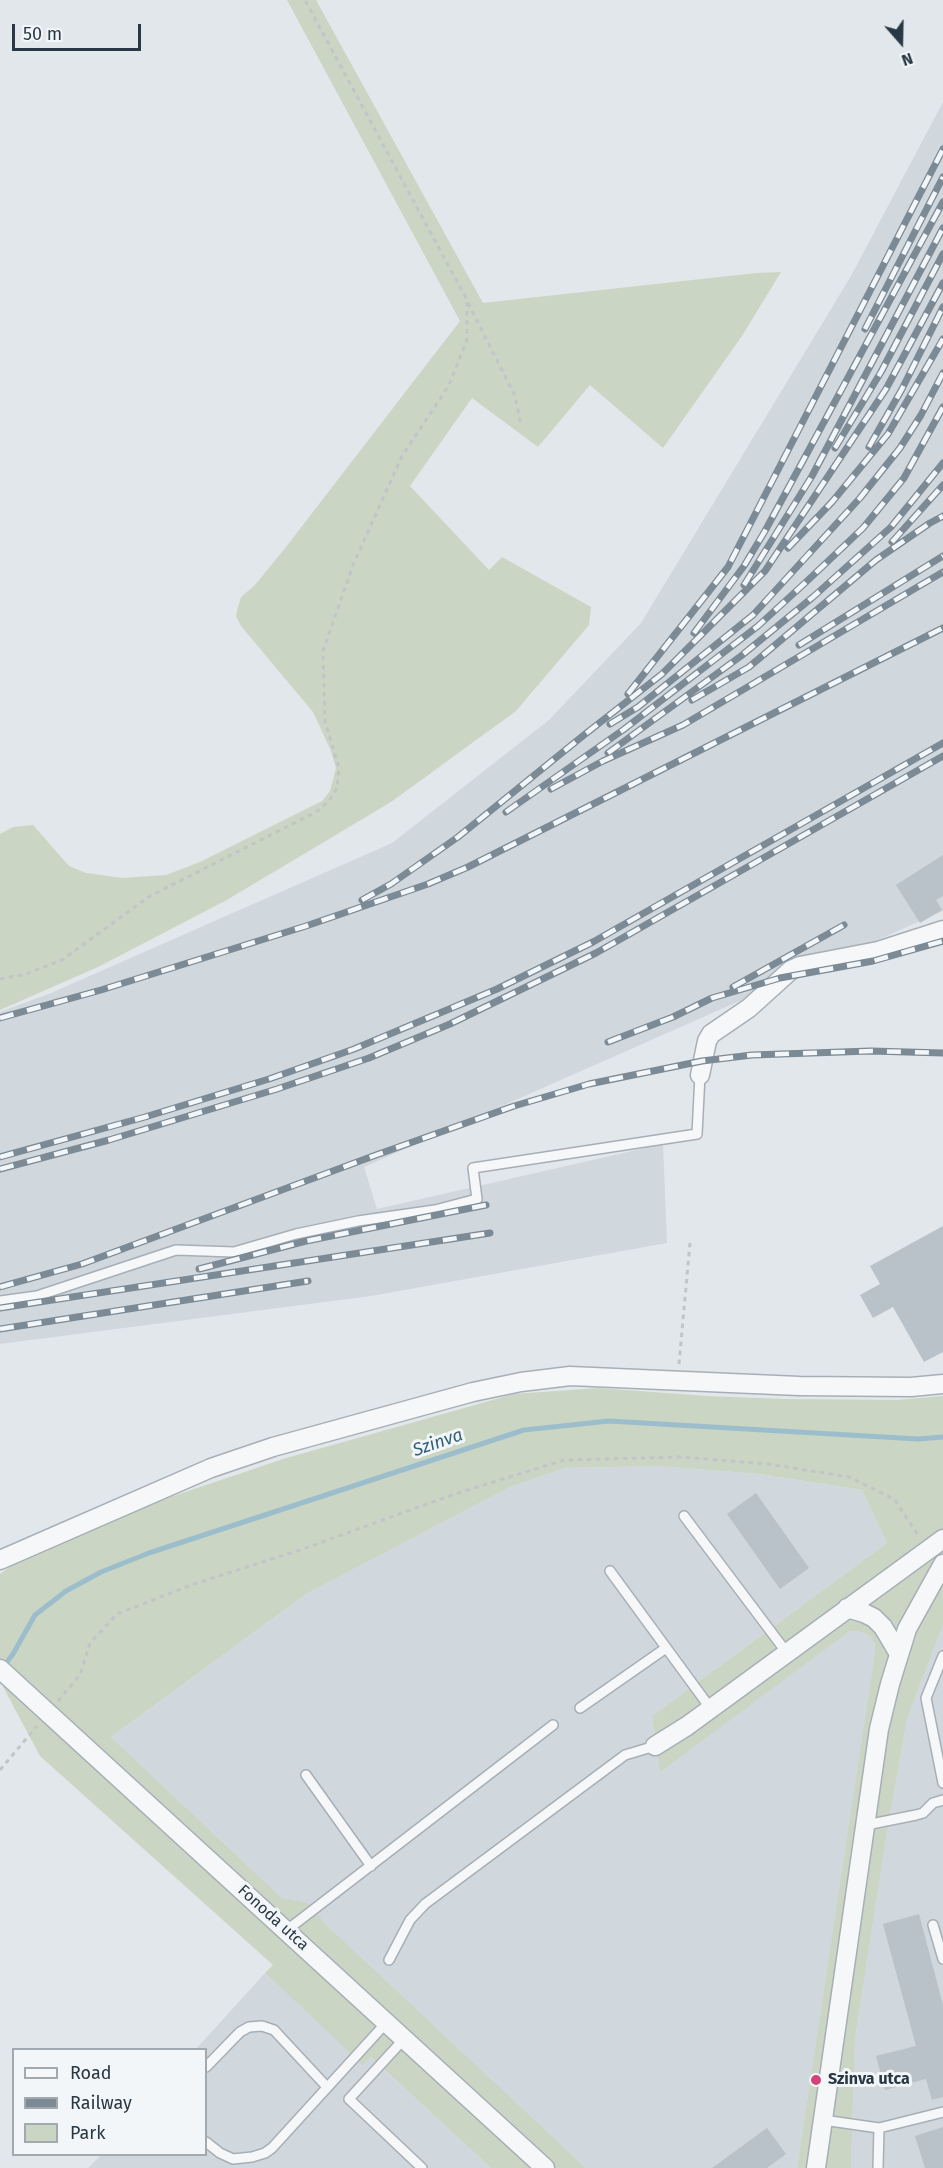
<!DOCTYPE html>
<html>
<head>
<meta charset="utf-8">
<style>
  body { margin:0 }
  #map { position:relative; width:943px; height:2168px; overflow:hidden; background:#e2e7eb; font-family:"Fira Sans",sans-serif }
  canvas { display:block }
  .legend { position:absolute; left:12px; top:2048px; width:195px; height:108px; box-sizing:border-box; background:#f2f6f8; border:2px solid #a2aab0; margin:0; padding:8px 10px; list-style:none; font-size:18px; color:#293844 }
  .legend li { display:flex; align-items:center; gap:12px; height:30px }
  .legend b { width:30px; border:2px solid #a2aab0 }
  .north { position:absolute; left:871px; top:12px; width:60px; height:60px; -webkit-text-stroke:4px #f2f6f8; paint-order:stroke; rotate:160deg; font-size:16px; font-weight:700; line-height:24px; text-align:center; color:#293844 }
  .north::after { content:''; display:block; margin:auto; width:21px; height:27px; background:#293844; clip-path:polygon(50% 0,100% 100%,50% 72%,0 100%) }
  .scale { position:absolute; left:12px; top:24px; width:129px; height:27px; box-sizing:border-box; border:3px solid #293844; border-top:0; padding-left:8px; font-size:18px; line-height:21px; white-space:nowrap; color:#293844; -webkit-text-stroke:4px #f2f6f8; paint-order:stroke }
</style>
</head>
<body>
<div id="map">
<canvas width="943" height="2168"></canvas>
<ul class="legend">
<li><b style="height:8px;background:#f5f7f9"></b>Road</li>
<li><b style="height:8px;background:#7b8a95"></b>Railway</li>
<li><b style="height:16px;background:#cbd5c3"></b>Park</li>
</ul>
<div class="north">N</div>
<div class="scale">50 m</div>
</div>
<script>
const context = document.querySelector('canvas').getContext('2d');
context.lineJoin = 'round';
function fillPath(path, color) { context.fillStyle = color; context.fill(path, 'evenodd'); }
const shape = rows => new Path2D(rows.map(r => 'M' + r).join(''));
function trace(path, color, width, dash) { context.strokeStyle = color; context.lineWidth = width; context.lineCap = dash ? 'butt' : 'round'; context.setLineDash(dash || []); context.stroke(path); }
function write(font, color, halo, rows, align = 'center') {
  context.font = font + ' "Fira Sans",sans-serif'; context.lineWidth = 6; context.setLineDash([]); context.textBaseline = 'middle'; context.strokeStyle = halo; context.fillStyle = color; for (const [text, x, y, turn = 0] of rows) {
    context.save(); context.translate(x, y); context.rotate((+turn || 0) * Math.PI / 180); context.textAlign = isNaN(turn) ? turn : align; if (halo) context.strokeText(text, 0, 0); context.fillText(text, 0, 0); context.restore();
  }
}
const built = shape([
  [943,102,943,911,364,1167,377,1209,663,1144,667,1243,371,1296,0,1344,0,1012,51,993,392,843,549,720,641,623,851,276],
  [658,1466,760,1474,862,1490,887,1543,652,1716,660,1771,850,1631,862,1632,871,1637,875,1645,876,1654,797,2168,586,2168,325,1925,308,1904,282,1898,111,1737,306,1594,510,1487,565,1468],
  [943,1625,943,2168,851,2168,855,2039,887,1832,907,1719],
  [265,1973,363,2064,371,2057,491,2168,88,2168,101,2155,206,2154,206,2050,196,2049]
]);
const green = shape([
  [287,0,316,0,483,303,756,273,781,272,742,336,663,448,590,385,538,447,472,398,410,486,489,570,502,557,591,607,589,625,516,711,391,802,225,901,98,967,0,1010,0,834,13,827,33,825,69,866,86,873,122,878,166,875,200,862,322,801,330,791,336,768,331,751,313,712,241,626,236,616,238,607,241,597,255,585,286,547,460,321],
  [598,1388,707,1396,784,1399,897,1400,943,1396,943,1625,907,1719,887,1832,855,2039,851,2168,797,2168,875,1654,875,1645,871,1637,862,1632,850,1631,660,1772,652,1716,887,1543,862,1490,760,1474,658,1466,565,1468,510,1487,306,1594,111,1737,282,1898,308,1903,326,1925,586,2168,491,2168,371,2057,363,2065,265,1973,273,1965,40,1756,0,1681,0,1574,12,1565,144,1506,283,1459,514,1394]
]);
const stream = shape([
  [3,1667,13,1654,35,1615,66,1591,101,1572,149,1553,524,1430,609,1421,918,1439,943,1437]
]);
const building = shape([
  [943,855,943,896,936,900,942,910,920,923,896,885],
  [943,1226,943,1352,924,1362,893,1307,873,1318,860,1295,880,1284,870,1266],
  [756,1493,809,1568,780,1589,727,1514],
  [919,1914,943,2005,943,2097,932,2100,926,2079,885,2090,876,2056,916,2046,883,1924],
  [943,2127,943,2168,925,2168,915,2136],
  [767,2128,786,2154,767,2168,712,2168]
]);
const path = shape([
  [468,303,515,396,521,425],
  [0,979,26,974,62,960,150,896,316,812,329,801,337,788,339,768,325,721,323,651,353,565,402,456,449,385,467,340,467,300,305,0],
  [679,1364,690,1243],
  [58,1701,80,1675,90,1643,117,1614,194,1584,300,1550,452,1495,564,1460,681,1457,768,1464,849,1477,894,1499,918,1535],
  [0,1770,37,1726]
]);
const service = shape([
  [0,1301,37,1296,176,1250,234,1252,296,1234,358,1221,435,1210,477,1199,473,1168,697,1134,700,1075],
  [684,1516,787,1653],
  [610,1571,711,1709],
  [943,1656,926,1698,943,1783],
  [580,1708,666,1648],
  [306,1775,371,1866],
  [866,1825,916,1815,923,1813,933,1803,943,1800],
  [933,1925,943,1959],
  [287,1930,553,1725],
  [389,1960,410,1920,425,1904,625,1755,655,1746],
  [404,2039,349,2099,422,2168],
  [206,2067,240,2032,249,2027,262,2026,274,2030,327,2087],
  [823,2120,879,2128,943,2112],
  [206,2142,220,2153,233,2159,252,2157,265,2153,272,2148,386,2023],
  [878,2168,879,2128]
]);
const minor = shape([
  [700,1075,707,1041,711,1034,749,1008,791,970,800,966,878,951,943,930],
  [0,1560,211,1468,273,1447,473,1392,521,1382,570,1376,799,1386,911,1387,943,1384],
  [847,1608,864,1613,874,1618,883,1627,899,1654],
  [0,1669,545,2168],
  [655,1746,687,1726,943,1539],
  [816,2168,879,1729,890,1684,907,1629,943,1564]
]);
const rail = shape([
  [865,329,943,177],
  [869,447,902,389,943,307],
  [835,448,881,372,943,254],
  [892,542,943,485],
  [788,548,832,502,888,434,943,339],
  [744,585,812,476,943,228],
  [694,633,744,566,765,531,943,202],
  [799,645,943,556],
  [628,694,728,567,943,149],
  [692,700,749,667,876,560,930,523,943,516],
  [610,724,638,707,753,615,860,498,900,448,921,415,943,373],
  [608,753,741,656,813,597,891,527,943,463],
  [551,789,603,761,683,725,943,572],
  [506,812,623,730,758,626,805,583,863,528,904,478,943,407],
  [362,900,391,884,458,837,584,735,662,674,765,571,886,389,943,283],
  [733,987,844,925],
  [0,1018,101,990,306,926,428,884,468,867,943,628],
  [608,1042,673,1017,712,998,780,978,873,961,943,941],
  [0,1157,145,1117,269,1079,354,1049,497,989,593,942,943,743],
  [0,1169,109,1140,277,1089,369,1058,450,1024,596,953,943,756],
  [199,1269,306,1241,486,1205],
  [0,1287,82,1264,376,1155,514,1106,589,1084,702,1061,752,1055,871,1051,943,1053],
  [0,1308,490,1233],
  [0,1329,308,1281]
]);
const markers = [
  [816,2080,6,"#d44378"]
];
const streetNames = [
  ["Fonoda utca",273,1918,42]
];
const poiNames = [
  ["Szinva utca",828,2080]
];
const waterNames = [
  ["Szinva",438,1443,-19]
];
fillPath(built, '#d0d7dd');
fillPath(green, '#cbd5c3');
trace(stream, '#9cbecc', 5);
fillPath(building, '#b9c2c9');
trace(service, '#a7afb6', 12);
trace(minor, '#a7afb6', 21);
trace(path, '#c0c5ca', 3, [4.5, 4.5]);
trace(service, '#f5f7f9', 9);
trace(minor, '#f5f7f9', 18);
trace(rail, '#7b8a95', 7);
trace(rail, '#f2f6f8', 4.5, [14]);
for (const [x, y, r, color] of markers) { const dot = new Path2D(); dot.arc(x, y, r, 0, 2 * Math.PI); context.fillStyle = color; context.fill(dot); trace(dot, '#f2f6f8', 2); }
write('16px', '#293844', '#f2f6f8', streetNames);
write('bold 16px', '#293844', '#f2f6f8', poiNames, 'left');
write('italic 18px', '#316179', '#f2f6f8', waterNames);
</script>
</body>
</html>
